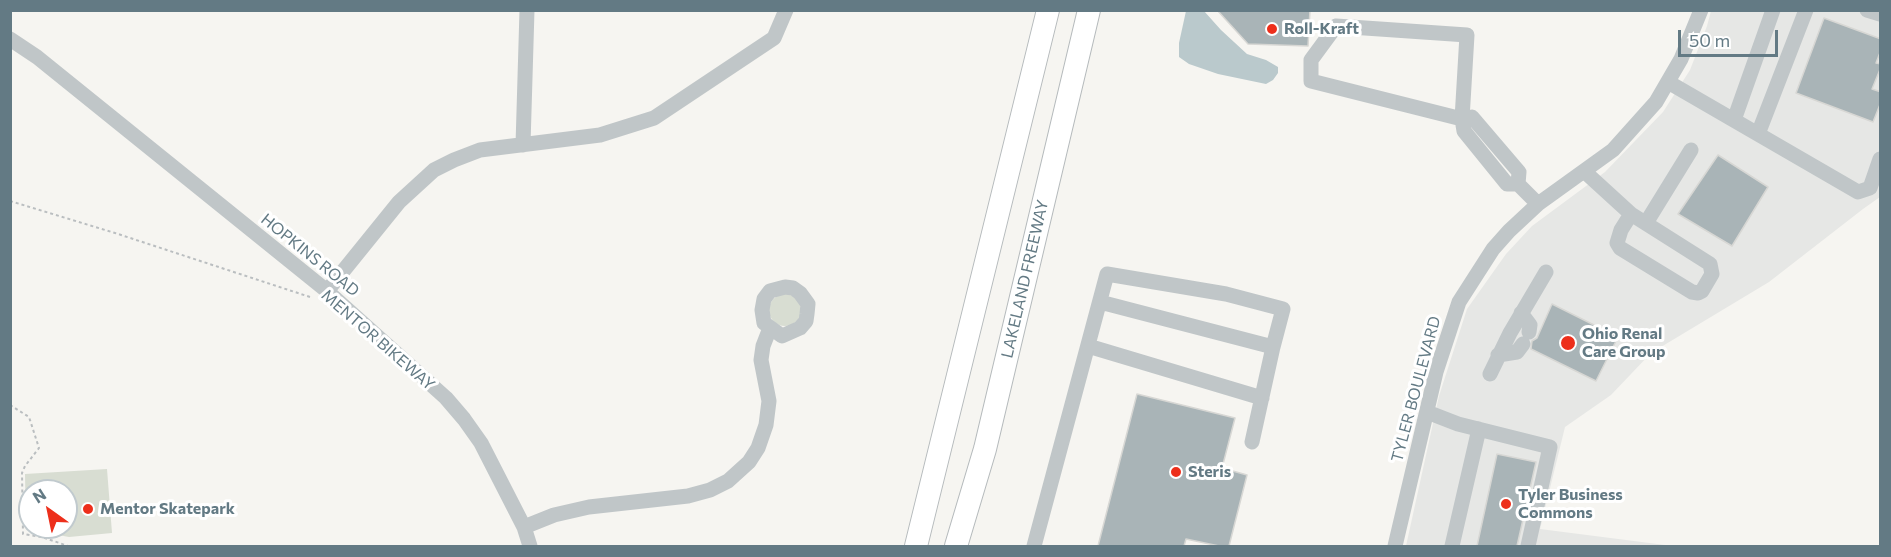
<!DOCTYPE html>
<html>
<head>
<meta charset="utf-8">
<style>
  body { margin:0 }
  #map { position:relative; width:1891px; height:557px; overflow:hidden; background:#f6f5f1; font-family:Commissioner,sans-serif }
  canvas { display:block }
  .frame { position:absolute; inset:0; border:12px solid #637a84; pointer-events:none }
  .north { position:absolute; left:18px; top:479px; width:60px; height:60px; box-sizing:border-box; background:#fff; border:2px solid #c1cace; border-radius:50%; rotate:327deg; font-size:16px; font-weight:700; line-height:24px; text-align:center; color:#637a84 }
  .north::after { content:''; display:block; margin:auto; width:21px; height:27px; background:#ed2f1b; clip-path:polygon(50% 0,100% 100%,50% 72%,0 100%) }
  .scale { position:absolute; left:1678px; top:30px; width:100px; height:27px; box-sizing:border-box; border:3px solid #637a84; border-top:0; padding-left:8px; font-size:18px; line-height:21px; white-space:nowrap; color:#637a84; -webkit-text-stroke:4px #fff; paint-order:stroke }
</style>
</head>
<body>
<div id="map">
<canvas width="1891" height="557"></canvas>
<div class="frame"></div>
<div class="north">N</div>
<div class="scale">50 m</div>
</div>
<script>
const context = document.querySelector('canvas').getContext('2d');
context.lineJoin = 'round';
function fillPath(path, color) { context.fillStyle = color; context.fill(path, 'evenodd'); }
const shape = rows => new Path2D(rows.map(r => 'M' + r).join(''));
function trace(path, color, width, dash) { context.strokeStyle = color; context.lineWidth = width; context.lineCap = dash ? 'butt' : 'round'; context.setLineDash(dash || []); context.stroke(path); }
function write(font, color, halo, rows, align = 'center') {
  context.font = font + ' Commissioner,sans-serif'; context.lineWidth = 6; context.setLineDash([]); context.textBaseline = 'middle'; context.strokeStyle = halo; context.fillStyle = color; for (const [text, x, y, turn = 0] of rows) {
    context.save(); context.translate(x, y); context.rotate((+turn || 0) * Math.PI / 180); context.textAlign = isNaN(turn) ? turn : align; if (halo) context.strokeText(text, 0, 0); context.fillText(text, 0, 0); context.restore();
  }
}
const built = shape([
  [1711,11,1880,11,1880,197,1863,209,1769,282,1651,353,1611,395,1565,427,1540,529,1673,546,1406,546,1439,396,1467,309,1506,254,1532,226,1605,172,1663,112,1690,70,1707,26]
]);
const green = shape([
  '769 310a16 16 0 1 1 32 0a16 16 0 1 1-32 0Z',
  [107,469,112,533,69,537,26,529,25,474],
  [30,491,66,491,66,527,30,527]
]);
const water = shape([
  [1186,11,1204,11,1221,30,1247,54,1266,60,1278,67,1278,73,1273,80,1266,84,1218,74,1189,64,1179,57,1179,43]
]);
const building = shape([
  [1217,10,1310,10,1308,46,1248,44,1217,10],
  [1824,18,1881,39,1881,50,1876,63,1881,64,1881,67,1872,89,1881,92,1881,102,1873,122,1796,93,1824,18],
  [1718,155,1768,187,1732,246,1678,214,1718,155],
  [1552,304,1618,337,1596,381,1531,349,1532,341,1537,338,1552,304],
  [1137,394,1235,418,1222,468,1247,475,1229,546,1219,546,1186,539,1184,546,1098,546,1137,394],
  [1497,454,1536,462,1517,546,1477,546,1497,454]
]);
const path = shape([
  [10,201,115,233,310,297],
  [10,405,29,417,39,448,25,466,22,473,23,534,42,537,68,546]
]);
const minor = shape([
  [1867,10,1880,14],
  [1336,26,1467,35,1462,119,1311,81,1311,60,1336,26],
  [10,39,37,57,327,291,446,398,464,419,481,443,524,527,530,546],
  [1668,82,1858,192,1870,188,1880,159],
  [1734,120,1773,10],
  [1758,134,1806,10],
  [523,145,527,10],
  [1585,172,1631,214,1710,264,1712,274,1702,291,1698,293,1692,292,1620,248,1617,243,1621,230,1631,214],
  [1518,184,1519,172,1472,117,1462,119,1464,131,1507,184,1518,184,1538,204],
  [1646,223,1691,150],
  [785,287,793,288,800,293,808,304,807,314,806,321,800,328,782,336,764,323,762,310,764,299,770,291,785,287],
  [327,291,399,202,434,170,454,160,480,150,600,135,654,118,774,38,786,10],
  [1100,302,1273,347,1252,442],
  [1521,313,1530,325,1529,332],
  [1088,346,1262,398],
  [1498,355,1517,352,1523,344],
  [1490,374,1510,333,1546,272],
  [1427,412,1458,424,1550,447,1528,546],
  [524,527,554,515,589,507,688,496,710,490,728,481,749,462,758,448,766,425,769,401,761,360,763,346,770,328],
  [1034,546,1107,274,1226,294,1283,309,1273,347],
  [1395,546,1436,372,1459,302,1493,249,1509,231,1538,204,1613,150,1656,102,1681,59,1701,10],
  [1452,546,1479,429]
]);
const highway = shape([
  [916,546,1048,10],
  [956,546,985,449,1089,10]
]);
const markers = [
  [1272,29,6,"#ed2f1b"],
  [1568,343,8,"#ed2f1b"],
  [1176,472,6,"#ed2f1b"],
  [1506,504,6,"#ed2f1b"],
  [88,509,6,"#ed2f1b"]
];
const poiNames = [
  ["Roll-Kraft",1284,29],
  ["Ohio Renal",1582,334],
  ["Care Group",1582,352],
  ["Steris",1188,472],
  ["Tyler Business",1518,495],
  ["Commons",1518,513],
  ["Mentor Skatepark",100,509]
];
const streetNames = [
  ["HOPKINS ROAD",310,255,39],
  ["LAKELAND FREEWAY",1025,279,-77],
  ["MENTOR BIKEWAY",378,340,41],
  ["TYLER BOULEVARD",1416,389,-75]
];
fillPath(built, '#e6e7e5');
fillPath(green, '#d8ddd2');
fillPath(water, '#bac9cc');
fillPath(building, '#a9b4b7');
trace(building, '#d7d7d4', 1.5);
trace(highway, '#b5babc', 24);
trace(path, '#babec0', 2, [3, 3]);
trace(minor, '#c0c6c8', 15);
trace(highway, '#fff', 22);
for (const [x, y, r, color] of markers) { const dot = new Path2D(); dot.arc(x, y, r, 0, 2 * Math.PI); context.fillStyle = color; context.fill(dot); trace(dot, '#fff', 2); }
write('bold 16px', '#637a84', '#fff', poiNames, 'left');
write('16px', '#637a84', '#fff', streetNames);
</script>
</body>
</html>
